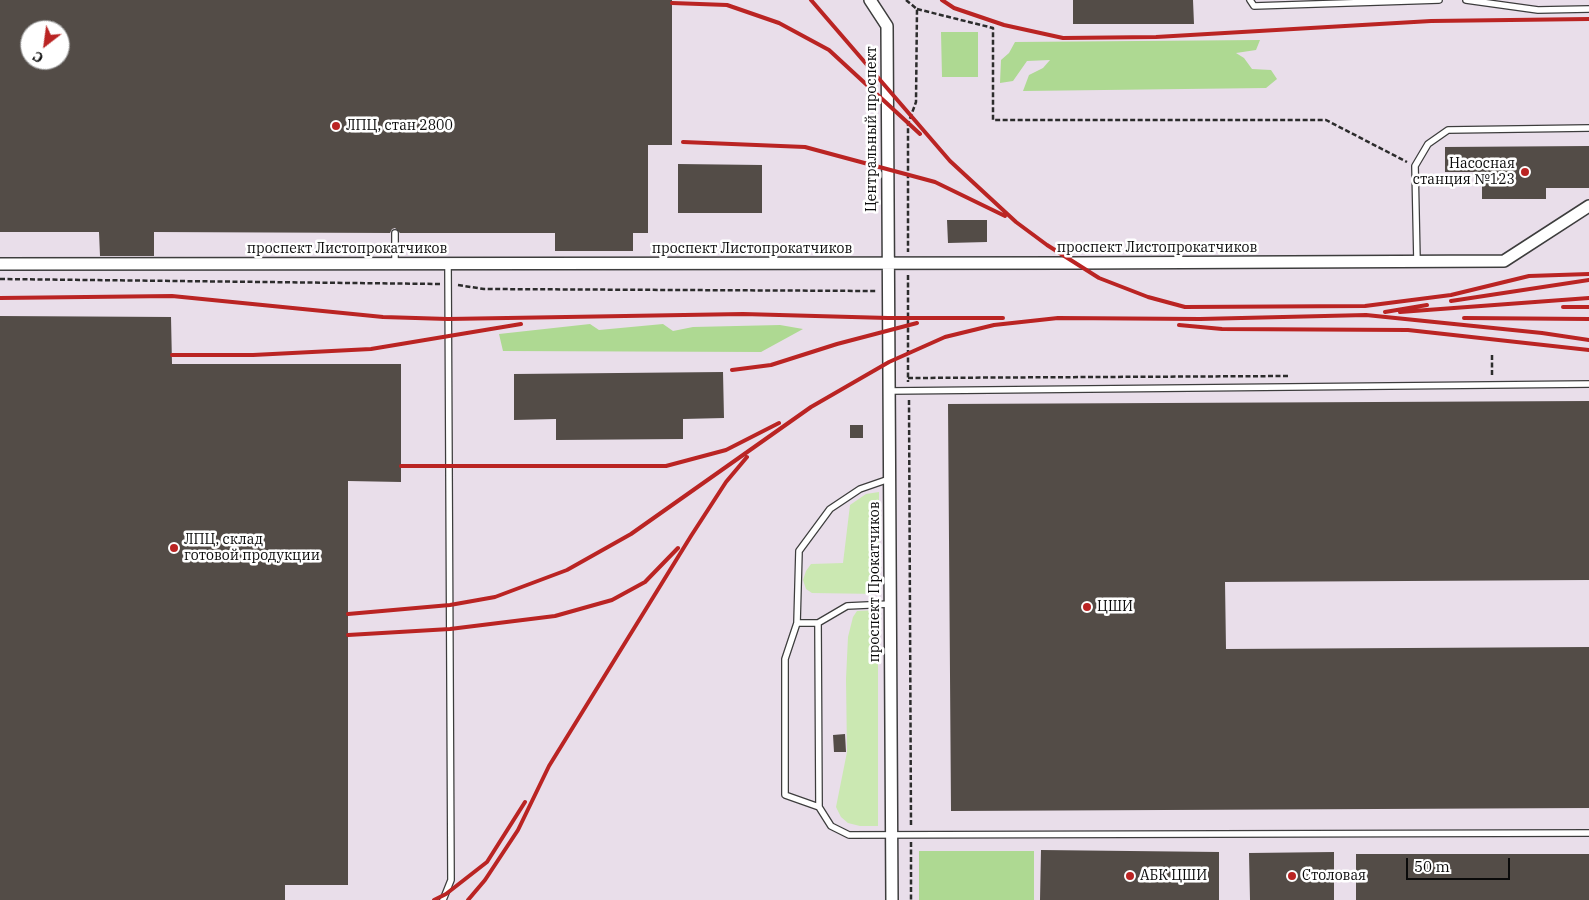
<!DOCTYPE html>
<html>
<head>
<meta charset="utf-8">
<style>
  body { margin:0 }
  #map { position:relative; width:1589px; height:900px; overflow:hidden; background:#fffce7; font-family:"IBM Plex Serif",serif }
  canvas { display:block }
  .north { position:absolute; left:20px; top:20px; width:50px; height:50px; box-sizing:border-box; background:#fff; border:1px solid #9d9d9d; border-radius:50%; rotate:210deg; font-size:14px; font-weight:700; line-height:20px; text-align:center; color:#0a0a0a }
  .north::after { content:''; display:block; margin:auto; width:18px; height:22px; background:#ba2423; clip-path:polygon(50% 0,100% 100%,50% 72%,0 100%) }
  .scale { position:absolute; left:1406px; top:858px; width:104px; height:22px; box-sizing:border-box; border:2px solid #0a0a0a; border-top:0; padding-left:6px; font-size:15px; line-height:18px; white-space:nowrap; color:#0a0a0a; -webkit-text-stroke:4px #fff; paint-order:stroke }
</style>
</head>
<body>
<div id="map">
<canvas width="1589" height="900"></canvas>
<div class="north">С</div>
<div class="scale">50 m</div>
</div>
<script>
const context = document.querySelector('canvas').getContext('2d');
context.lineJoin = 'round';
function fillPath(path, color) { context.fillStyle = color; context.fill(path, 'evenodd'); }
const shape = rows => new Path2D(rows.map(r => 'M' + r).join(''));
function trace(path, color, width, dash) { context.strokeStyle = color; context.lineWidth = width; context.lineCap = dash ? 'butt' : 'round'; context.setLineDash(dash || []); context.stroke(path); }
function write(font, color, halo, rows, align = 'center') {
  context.font = font + ' "IBM Plex Serif",serif'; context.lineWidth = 5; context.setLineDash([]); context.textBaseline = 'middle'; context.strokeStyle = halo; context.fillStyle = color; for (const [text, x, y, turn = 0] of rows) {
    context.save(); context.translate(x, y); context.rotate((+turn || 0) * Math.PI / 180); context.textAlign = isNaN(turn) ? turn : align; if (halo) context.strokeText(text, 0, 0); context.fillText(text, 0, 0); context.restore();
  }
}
const industrial = shape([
  [0,0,1589,0,1589,900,0,900],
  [30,30,60,30,60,60,30,60]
]);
const green = shape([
  [879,492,879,594,812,593,806,589,803,580,806,571,811,564,843,563,850,505,866,494],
  [878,610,878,826,860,826,848,823,841,817,836,807,847,752,846,679,848,637,853,617,857,611]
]);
const forest = shape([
  [941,32,978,32,978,77,942,77],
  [1260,40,1256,50,1236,53,1244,58,1252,69,1271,70,1277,79,1266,88,1023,91,1029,75,1043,68,1050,60,1027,61,1013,81,1000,83,1001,60,1009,53,1015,42],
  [590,324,599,330,663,324,673,331,693,327,780,325,803,329,761,352,503,351,499,334],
  [919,851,1034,851,1034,900,919,900]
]);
const building = shape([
  [0,0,672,0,672,145,648,145,648,233,633,233,633,251,555,251,555,233,400,233,395,228,392,229,390,233,154,232,154,256,100,256,99,232,0,232],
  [30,30,60,30,60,60,30,60],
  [1073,0,1193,0,1194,24,1073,24],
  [1589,146,1589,188,1546,188,1546,199,1482,199,1482,172,1445,172,1445,147],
  [678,164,762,165,762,213,678,213],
  [947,220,987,220,987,242,948,243],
  [0,316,171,317,172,364,401,364,401,482,348,481,348,885,285,885,285,900,0,900],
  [723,372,724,418,683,419,683,439,556,440,556,419,514,420,514,374],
  [1589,401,1589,580,1225,582,1226,649,1589,647,1589,808,951,811,948,404],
  [850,425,863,425,863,438,850,438],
  [845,734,846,752,834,752,833,735],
  [1041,850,1219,852,1219,900,1040,900],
  [1334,852,1334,900,1250,900,1249,853],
  [1356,854,1589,854,1589,900,1356,900]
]);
const path = shape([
  [906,0,917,9,916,102,908,124,908,252],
  [917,9,993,28,993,120,1326,120,1407,162],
  [908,275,908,382],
  [0,279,440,284],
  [458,285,484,289,877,291],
  [1492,355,1492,375],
  [908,378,1290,376],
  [909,400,911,827],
  [911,842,911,900]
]);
const service = shape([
  [1250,0,1254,6,1439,0],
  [1466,0,1538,10,1589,9],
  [395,233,395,265],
  [1417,261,1415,166,1428,144,1448,130,1589,128],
  [889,391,1589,384],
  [889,479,860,489,830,509,799,551,797,623,818,623,847,606,890,604],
  [797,623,785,659,785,795,819,807],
  [818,623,819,807,831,826,849,835,1589,833],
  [443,900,451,880,448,265]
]);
const minor = shape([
  [870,0,887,26,892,900],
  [0,264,1076,263,1504,261,1589,206]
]);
const rail = shape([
  [811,0,950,161,1016,222,1047,245,1099,278,1148,297,1185,307,1365,306,1451,295,1529,276,1589,274],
  [942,0,954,8,1004,25,1063,38,1156,37,1431,21,1589,19],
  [672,3,727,5,779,23,829,50,920,134],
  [683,142,805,147,935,182,1005,216],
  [0,298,172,296,383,317,448,319,743,314,888,318,1003,318],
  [1451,301,1589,280],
  [1563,307,1589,307],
  [1385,312,1427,305],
  [1400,312,1589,298],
  [1464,318,1589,319],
  [1179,325,1222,329,1408,330,1589,350],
  [172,355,253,355,371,349,521,324],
  [732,370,771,365,837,344,917,323],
  [401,466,666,466,726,450,779,423],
  [348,614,450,605,495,597,567,570,631,534,811,407,889,362,945,337,994,325,1058,318,1200,319,1366,315,1542,333,1589,340],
  [348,635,450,629,555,616,612,600,645,582,678,548],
  [434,900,446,894,487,862,525,802],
  [468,900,485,880,518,830,549,766,691,536,726,482,747,457]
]);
const markers = [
  [336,126,5,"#ba2423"],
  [1525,172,5,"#ba2423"],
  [174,548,5,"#ba2423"],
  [1087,607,5,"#ba2423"],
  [1130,876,5,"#ba2423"],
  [1292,876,5,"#ba2423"]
];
const poiNames = [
  ["ЛПЦ, стан 2800",346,126],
  ["Насосная",1515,164,"right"],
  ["станция №123",1515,180,"right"],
  ["ЛПЦ, склад",184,540],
  ["готовой продукции",184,556],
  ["ЦШИ",1097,607],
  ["АБК ЦШИ",1140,876],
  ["Столовая",1302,876]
];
const streetNames = [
  ["Центральный проспект",872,129,-90],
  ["проспект Листопрокатчиков",1157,248],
  ["проспект Листопрокатчиков",347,249],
  ["проспект Листопрокатчиков",752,249],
  ["проспект Прокатчиков",875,582,-90]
];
fillPath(industrial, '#e9deea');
fillPath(green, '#cbe8b2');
fillPath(forest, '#aed992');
fillPath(building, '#534c47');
trace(service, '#3d3d3d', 8);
trace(minor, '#3d3d3d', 14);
trace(path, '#2c2c2c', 2.5, [5, 2.5]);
trace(service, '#fff', 5.5);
trace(minor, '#fff', 11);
trace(rail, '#ba2423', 4);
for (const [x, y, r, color] of markers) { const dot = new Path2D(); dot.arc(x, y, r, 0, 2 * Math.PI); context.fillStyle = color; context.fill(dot); trace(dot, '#fff', 2); }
write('14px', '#0a0a0a', '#fff', poiNames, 'left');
write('14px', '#0a0a0a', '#fff', streetNames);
</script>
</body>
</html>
